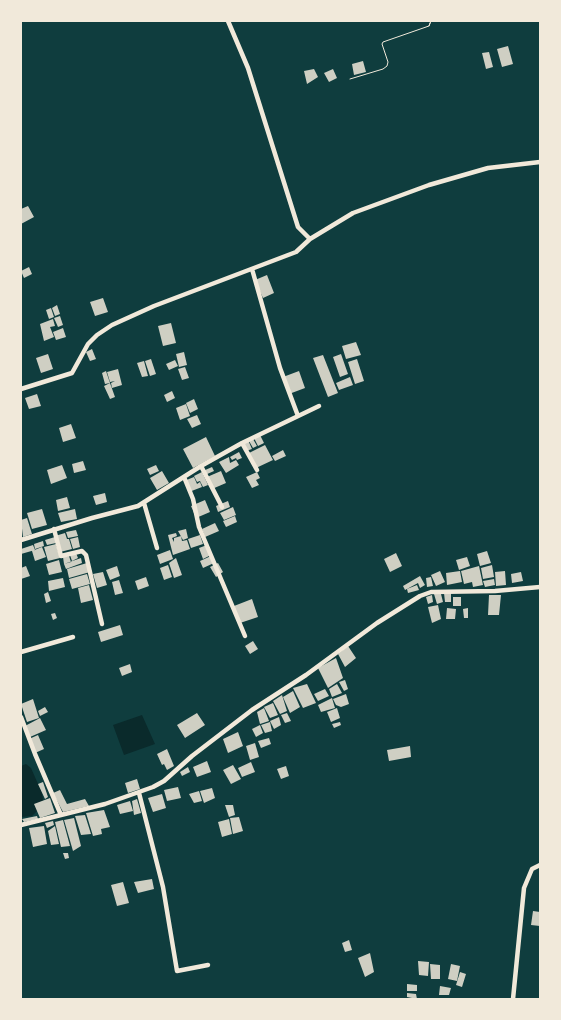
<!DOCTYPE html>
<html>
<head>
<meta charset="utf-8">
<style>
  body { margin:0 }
  #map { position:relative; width:561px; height:1020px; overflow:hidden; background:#0f3d3e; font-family:Rubik,sans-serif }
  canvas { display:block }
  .frame { position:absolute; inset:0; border:22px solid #f1e9da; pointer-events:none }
</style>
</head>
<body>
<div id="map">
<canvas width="561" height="1020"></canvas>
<div class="frame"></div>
</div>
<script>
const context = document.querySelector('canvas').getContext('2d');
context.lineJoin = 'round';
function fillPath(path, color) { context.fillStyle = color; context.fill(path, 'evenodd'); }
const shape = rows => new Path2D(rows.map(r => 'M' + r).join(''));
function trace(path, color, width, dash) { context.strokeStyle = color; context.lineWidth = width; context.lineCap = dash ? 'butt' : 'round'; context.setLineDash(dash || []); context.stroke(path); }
const water = shape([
  [142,715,155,744,124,755,113,725],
  [26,764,31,768,42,793,43,801,42,806,32,816,21,817,21,766]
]);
const building = shape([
  [508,46,513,64,502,67,497,49],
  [489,52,493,67,486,69,482,53],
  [363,61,366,72,354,75,352,64],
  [314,69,318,77,307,84,304,71],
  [333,69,337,78,329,82,324,73],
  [28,206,34,217,21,224,21,209],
  [29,267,32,274,24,278,21,271],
  [267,275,274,293,263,298,255,280],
  [103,298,108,312,95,316,90,302],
  [57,305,60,314,55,316,52,308],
  [51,308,54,317,49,319,46,310],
  [60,316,63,325,58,327,54,318],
  [53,319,55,326,50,327,54,337,44,341,40,324],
  [171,323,176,343,163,346,158,326],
  [63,328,66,337,56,340,53,332],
  [356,342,361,355,346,359,342,346],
  [92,349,96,359,90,361,86,352],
  [184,352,187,365,179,367,176,354],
  [48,354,53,369,41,373,36,358],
  [341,354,348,374,340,377,333,357],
  [323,355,338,393,328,397,313,358],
  [151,359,156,374,150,376,145,361],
  [357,359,364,381,355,384,348,362],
  [175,360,178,366,169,370,166,364],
  [144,361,148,376,142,377,137,363],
  [185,367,189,378,182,380,178,369],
  [118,369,122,385,112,388,111,383,115,381,110,382,107,372],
  [106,371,110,383,105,384,102,373],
  [299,371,305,388,289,394,283,377],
  [350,377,353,385,339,390,336,383],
  [110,383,115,397,110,399,104,386],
  [172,391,175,398,167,402,164,395],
  [37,394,41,406,29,409,25,398],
  [194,399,198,409,190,413,186,403],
  [186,404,190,416,180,420,176,408],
  [197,415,201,424,192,428,187,419],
  [71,424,76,438,63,442,59,428],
  [260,435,264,443,258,446,254,438],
  [206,437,215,456,193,468,183,449],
  [253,439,257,446,253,448,249,441],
  [248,440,252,449,246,451,242,443],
  [265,445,273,460,256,468,249,453],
  [283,450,286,456,275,461,272,456],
  [239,452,242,458,237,460,236,458,232,460,230,457],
  [229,457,230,463,236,460,239,465,226,473,219,462],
  [83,461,86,470,74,473,72,464],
  [62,465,67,478,51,484,47,470],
  [156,465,159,471,150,475,147,469],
  [212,467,214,471,205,475,203,471],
  [162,471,169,483,157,490,150,478],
  [221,471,226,483,212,489,207,477],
  [202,472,208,485,203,487,200,481,197,482,194,476],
  [257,472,260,478,256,480,259,485,252,488,246,477],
  [194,477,197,484,200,482,202,487,189,492,184,481],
  [105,493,107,502,96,505,93,496],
  [67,497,70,508,58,511,56,500],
  [205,500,210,512,196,518,191,506],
  [228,501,230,507,218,512,216,506],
  [233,507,236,515,224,520,220,513],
  [42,509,47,525,32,529,27,513],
  [75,509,77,519,61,522,58,513],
  [235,516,237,522,226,527,223,521],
  [27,518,32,534,23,537,21,520],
  [215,523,219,531,205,537,202,529],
  [186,529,188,538,183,540,178,531],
  [76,530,78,536,68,538,66,532],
  [65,533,67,539,69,539,72,549,60,552,55,536],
  [176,533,177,536,172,538,174,542,174,538,181,536,182,541,187,540,190,549,173,555,168,535],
  [200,535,203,544,191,548,188,539],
  [55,537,56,543,47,545,45,540],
  [78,537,80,547,73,549,70,539],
  [43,541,44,546,35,549,34,544],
  [56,544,60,558,48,561,44,547],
  [33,545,35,550,21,554,21,549],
  [207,545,211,555,203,559,199,548],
  [42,547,46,557,35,561,32,551],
  [170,550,173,559,160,564,157,555],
  [487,551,491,563,480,566,477,554],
  [76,553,78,558,72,561,70,555],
  [396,553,402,566,390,572,384,559],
  [69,556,71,562,64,564,63,557],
  [211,556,214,563,203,568,200,561],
  [467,557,470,566,459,570,456,560],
  [81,558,82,563,66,569,64,564],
  [176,558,182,575,174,578,169,563],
  [59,560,62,572,49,575,46,564],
  [87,563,90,572,69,578,67,569],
  [218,563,223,572,216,577,210,567],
  [168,565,172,577,164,580,160,568],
  [492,565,494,577,483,579,481,568],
  [26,566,30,576,21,579,21,568],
  [117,566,120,576,110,580,106,570],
  [479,566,483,585,473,587,472,582,464,584,461,571],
  [440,571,445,582,436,586,431,575],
  [460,571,462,582,447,585,446,573],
  [505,571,506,585,496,586,495,572],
  [103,572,107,585,97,588,93,574],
  [521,572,523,581,512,583,511,574],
  [87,574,90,584,72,589,69,579],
  [420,576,425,585,420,588,418,583,405,590,403,586],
  [146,577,149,586,138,590,135,581],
  [431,577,433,586,427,587,426,578],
  [63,578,65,587,49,591,48,581],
  [494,579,495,585,485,587,483,581],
  [119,580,123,593,115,595,112,582],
  [89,585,93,600,81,603,78,588],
  [417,585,419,590,408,593,407,589],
  [48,592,51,601,46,603,44,594],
  [444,593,451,593,451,602,445,602],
  [434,594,441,594,443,602,437,604],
  [432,595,433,602,428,604,426,597],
  [489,595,501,595,499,615,488,615],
  [453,597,461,597,461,606,453,606],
  [252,599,258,617,240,623,234,606],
  [438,605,441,619,432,623,428,607],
  [447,608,456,609,455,619,446,619],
  [468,608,468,618,464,618,463,609],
  [55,613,57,618,53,620,51,614],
  [120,625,123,635,101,642,98,632],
  [253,641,258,649,250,654,245,646],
  [348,646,356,658,345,667,338,654],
  [336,658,343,678,328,688,318,668],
  [130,664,132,672,122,676,119,668],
  [345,680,348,689,344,691,339,682],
  [307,684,316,703,303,708,293,688],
  [337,684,342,693,332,697,329,689],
  [325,689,329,696,318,701,314,694],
  [293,691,300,707,290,713,283,697],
  [346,694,349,704,341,707,336,705,333,699],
  [282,695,287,711,280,714,273,701],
  [332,698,335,708,321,712,318,705],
  [33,699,39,718,27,722,21,704],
  [273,703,278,715,270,718,264,707],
  [45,707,48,712,40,716,38,711],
  [264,708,269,721,260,724,257,712],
  [337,708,340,718,331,722,327,712],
  [197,713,205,725,185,738,177,725],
  [287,713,291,721,285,723,281,715],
  [279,717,281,725,274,729,270,721],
  [40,718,46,730,30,737,25,726],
  [270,722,272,731,265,733,261,725],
  [340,722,341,725,334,728,332,724],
  [260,725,263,733,256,737,252,729],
  [238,732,243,746,228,753,223,739],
  [38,735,44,749,35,753,29,739],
  [269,738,271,744,261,748,258,741],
  [255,743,259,757,250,760,246,746],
  [410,746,411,757,389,761,387,750],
  [167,749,174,766,167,770,164,764,162,765,157,754],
  [207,761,211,772,197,777,193,767],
  [251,762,255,772,242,777,238,768],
  [233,765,241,779,231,784,223,770],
  [286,766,289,776,281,779,277,769],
  [188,767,190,772,182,776,180,772],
  [137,779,140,789,128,793,125,783],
  [43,782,48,797,45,799,38,784],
  [178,787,181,798,167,801,164,790],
  [212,788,215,798,204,803,200,791],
  [60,790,67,804,85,799,89,806,63,812,53,793],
  [199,791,202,801,194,803,189,794],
  [162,794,166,808,153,812,148,798],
  [50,798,55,813,40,818,34,804],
  [137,799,141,813,134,815,132,801],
  [130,801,133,811,120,814,117,805],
  [225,805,233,805,235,815,229,817],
  [104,810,110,827,101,829,102,834,93,836,86,813],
  [85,815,91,834,81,835,75,816],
  [37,816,38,819,24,822,22,819],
  [239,817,243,831,233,834,230,818],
  [74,818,81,846,73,851,64,820],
  [229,819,232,834,222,837,218,822],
  [63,820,70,846,61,847,55,822],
  [53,821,54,825,47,828,45,823],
  [44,826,47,844,33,847,29,828],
  [55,826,59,844,51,845,48,831],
  [63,853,68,853,69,858,65,859],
  [152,879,154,889,138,893,134,882],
  [123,882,129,903,117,906,111,885],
  [533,911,540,912,540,926,531,925],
  [349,940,352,950,345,952,342,943],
  [370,953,374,972,365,977,358,958],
  [418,961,429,962,428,976,419,975],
  [430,964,440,965,440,979,431,979],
  [451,964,460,966,457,981,448,979],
  [460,972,466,974,462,987,456,985],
  [407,984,417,985,417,991,407,991],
  [440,986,451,988,449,995,439,995],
  [407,993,416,994,417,999,407,997]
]);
const path = shape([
  [430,23,429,26,431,21],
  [350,79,383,69,387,66,388,62,382,44,383,42,429,26]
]);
const minor = shape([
  [310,239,353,213,429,185,488,168,540,162],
  [252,269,280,368,298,416],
  [21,389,72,373,88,344,97,335,112,325,154,306,296,252,310,239,298,227,248,68,228,21],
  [242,443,257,470],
  [201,466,222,507],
  [184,477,193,499,199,527,245,636],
  [144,503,157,548],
  [54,529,61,556,82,551,86,555,102,624],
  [21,540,92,518,138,506,201,466,242,443,319,406],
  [21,652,73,637],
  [21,717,35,754,61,815],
  [139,793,163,887,177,971,208,965],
  [21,825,105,804,153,787,164,781,192,756,252,710,306,675,377,623,420,596,431,592,495,591,540,587],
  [513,999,524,888,532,869,540,865]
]);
fillPath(water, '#0a2a2b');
fillPath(building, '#cfcfc3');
trace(path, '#f1e9da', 1);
trace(minor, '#f1e9da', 4.5);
</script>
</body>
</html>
